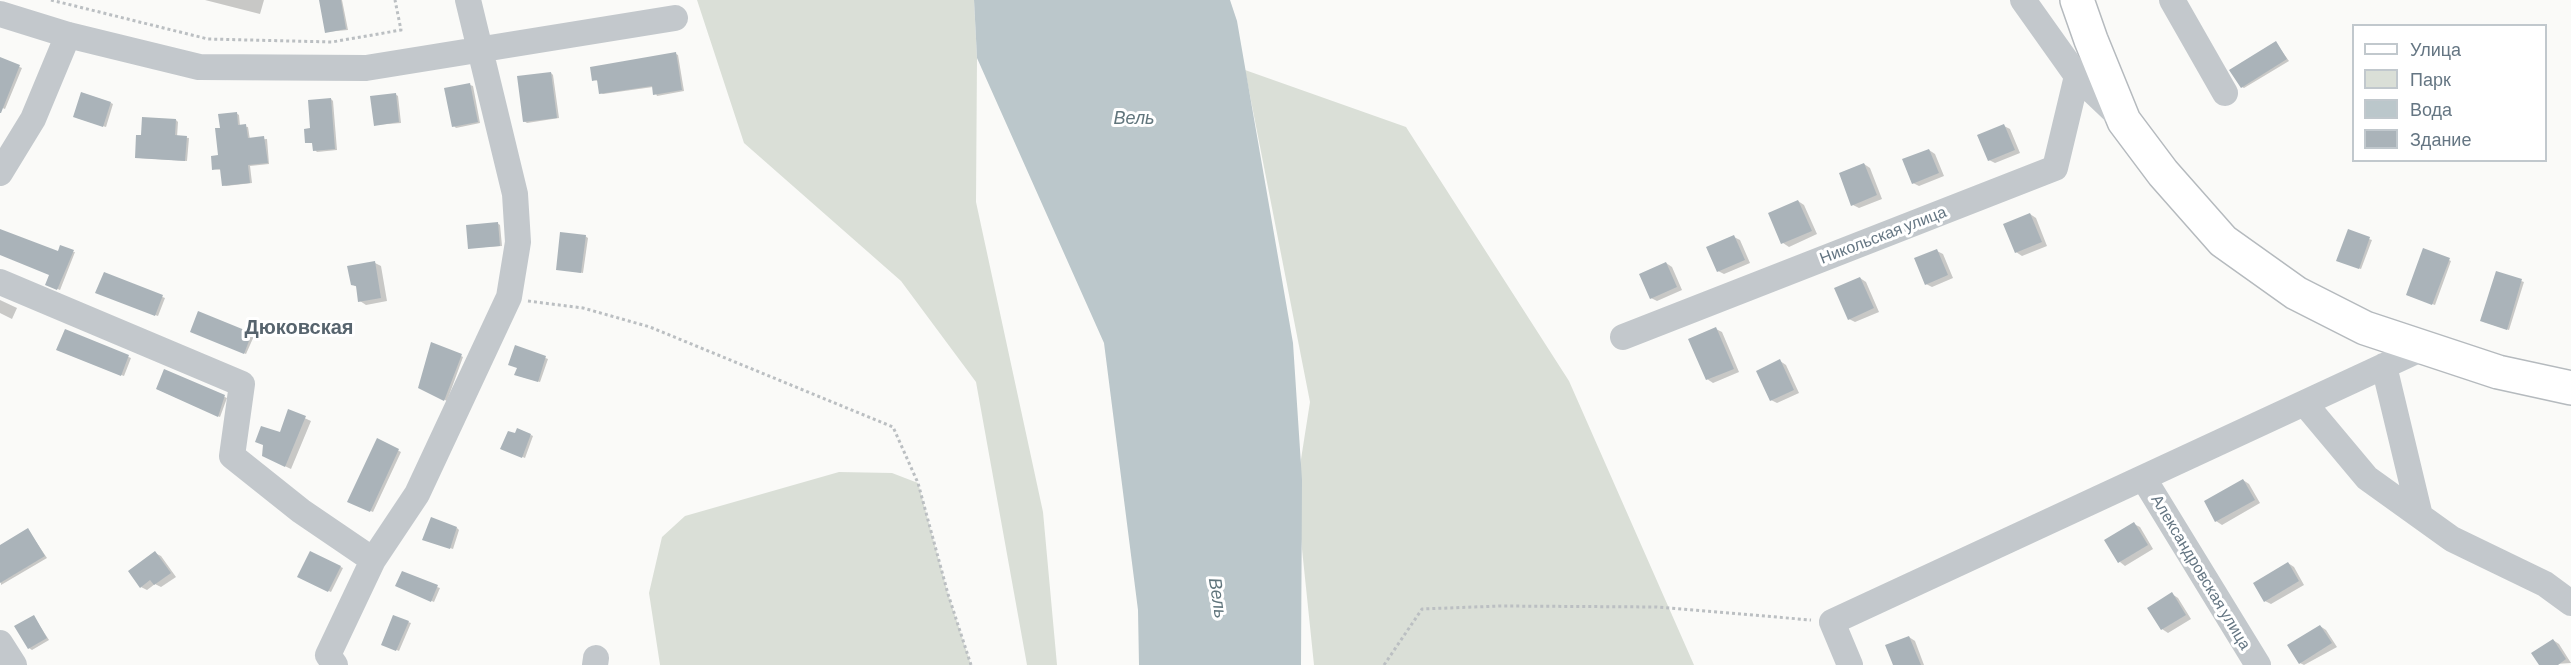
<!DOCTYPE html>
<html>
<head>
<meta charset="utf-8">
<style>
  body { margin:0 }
  #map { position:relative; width:2571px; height:665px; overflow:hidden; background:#fafaf8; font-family:Barlow,sans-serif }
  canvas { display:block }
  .legend { position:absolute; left:2352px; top:24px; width:195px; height:138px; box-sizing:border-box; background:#fff; border:2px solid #c1c8cd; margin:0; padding:8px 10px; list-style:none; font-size:18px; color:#657683 }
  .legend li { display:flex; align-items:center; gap:12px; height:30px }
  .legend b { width:30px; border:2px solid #c1c8cd }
</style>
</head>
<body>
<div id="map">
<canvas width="2571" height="665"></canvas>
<ul class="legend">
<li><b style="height:8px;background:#fff"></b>Улица</li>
<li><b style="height:16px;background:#dadfd7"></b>Парк</li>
<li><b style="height:16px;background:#bbc7cb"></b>Вода</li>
<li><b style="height:16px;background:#aab3b9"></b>Здание</li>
</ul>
</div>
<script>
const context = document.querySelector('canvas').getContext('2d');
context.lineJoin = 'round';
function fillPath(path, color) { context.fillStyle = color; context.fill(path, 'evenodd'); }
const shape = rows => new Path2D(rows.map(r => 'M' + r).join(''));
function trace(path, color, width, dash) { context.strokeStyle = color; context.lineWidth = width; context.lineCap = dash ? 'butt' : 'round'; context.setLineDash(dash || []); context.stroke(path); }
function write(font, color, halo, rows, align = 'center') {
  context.font = font + ' Barlow,sans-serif'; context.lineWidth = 6; context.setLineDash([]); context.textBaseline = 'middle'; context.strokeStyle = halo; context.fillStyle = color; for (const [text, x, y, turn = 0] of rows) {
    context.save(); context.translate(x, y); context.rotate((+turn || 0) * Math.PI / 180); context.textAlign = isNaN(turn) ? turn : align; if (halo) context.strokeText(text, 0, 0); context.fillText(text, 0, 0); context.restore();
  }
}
const green = shape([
  [697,0,974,0,977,58,976,202,1043,512,1057,665,1027,665,976,382,901,281,744,143],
  [1245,70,1406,127,1569,381,1694,665,1314,665,1296,491,1310,402],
  [839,472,892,473,918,483,948,594,971,665,660,665,649,593,662,537,685,516]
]);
const water = shape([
  [974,0,1230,0,1237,21,1293,343,1302,480,1301,665,1139,665,1138,610,1104,343,977,58]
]);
const shadow = shape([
  [205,0,264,0,260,14],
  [320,0,342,0,348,30,326,32],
  [2276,43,2289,61,2244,88,2242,87],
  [676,54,678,55,684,91,657,96,653,87,603,94,601,93,599,81,594,80],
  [0,59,22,68,5,109,0,107],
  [551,73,553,75,559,118,527,123,524,121],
  [470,85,473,86,480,123,456,128,454,126],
  [395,94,398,96,401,123,375,125],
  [331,99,333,101,337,150,317,152,315,150,314,143,306,142,312,130],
  [111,103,113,104,106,127,77,118],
  [236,113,239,115,240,126,248,127,250,140,267,139,269,164,250,166,252,183,226,186,223,185,222,170,214,169,219,157,222,129],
  [176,120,178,122,177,137,189,138,187,161,139,158,143,137],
  [2004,126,2010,129,2020,153,1995,163,1989,160],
  [1929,150,1935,154,1944,176,1919,186,1913,183],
  [1864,164,1870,168,1882,199,1859,208,1853,205],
  [1798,201,1804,205,1817,234,1789,247,1783,243],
  [2030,214,2036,218,2047,246,2022,256,2016,252],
  [497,223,500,225,502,246,470,248],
  [585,236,588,238,583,273,558,269],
  [1734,237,1740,240,1750,263,1724,274,1718,271],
  [2369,239,2372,240,2361,269,2341,262],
  [0,242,59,253,75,252,60,290,47,284,51,275,0,254],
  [1937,251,1943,254,1953,278,1932,287,1926,284],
  [2449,260,2451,261,2435,305,2410,296],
  [375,263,381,266,387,301,366,305,360,301,357,287,352,284],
  [1666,263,1672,267,1682,290,1657,301,1651,298],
  [2497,273,2524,282,2509,330,2484,322],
  [105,274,165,298,158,316,100,294],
  [1860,278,1866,282,1879,312,1855,322,1849,319],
  [0,300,17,308,12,319,0,313],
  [1716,329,1722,332,1739,372,1713,383,1707,379],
  [66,331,131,358,124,376,60,351],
  [195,333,251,335,254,336,246,354],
  [516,347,548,359,540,382,519,376],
  [461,356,463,357,447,401,419,387],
  [1780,361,1786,365,1799,393,1777,403,1771,400],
  [165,371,227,398,220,417,157,389],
  [289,411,311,421,291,469,270,459],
  [531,435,533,436,525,458,502,448],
  [377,440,401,452,373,512,349,501],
  [2243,480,2249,484,2260,503,2222,525,2216,521],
  [2134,524,2140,527,2153,549,2125,566,2120,562],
  [457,528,459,530,453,549,427,540],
  [28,530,47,558,1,585,0,547],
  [155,553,161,556,176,577,161,587,155,584,147,590,141,587],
  [311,553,343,568,331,592,299,577],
  [2288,563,2294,567,2304,585,2271,604,2265,601],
  [397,585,437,587,440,588,434,602],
  [2172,594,2178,598,2191,619,2168,633,2162,629,2149,608],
  [34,617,49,640,32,650,29,648],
  [408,622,411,623,399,651,383,644],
  [2320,626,2326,630,2337,647,2304,665,2300,663],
  [1909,637,1915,641,1924,665,1895,665],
  [2553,640,2559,644,2571,663,2540,665]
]);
const building = shape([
  [319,0,341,0,346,29,325,33],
  [2276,41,2287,59,2241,88,2229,70],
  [676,52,682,90,653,95,652,86,599,94,597,80,592,81,590,67],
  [0,57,20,65,1,113,0,113],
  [551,72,557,118,523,122,517,76],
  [470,83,478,122,452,127,444,88],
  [81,92,111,102,103,127,73,117],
  [396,93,399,122,374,126,370,96],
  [331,98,335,149,313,151,312,143,305,143,304,129,310,128,308,100],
  [237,112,238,125,246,124,248,138,264,136,268,163,248,165,250,183,222,186,220,169,212,170,211,156,218,155,215,128,220,128,218,114],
  [142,117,176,119,175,135,187,136,185,161,135,158,136,135,141,135],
  [2004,124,2015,150,1988,161,1977,135],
  [1929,149,1939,173,1912,184,1902,159],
  [1864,163,1877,195,1851,206,1839,173],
  [1798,200,1812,231,1781,244,1768,213],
  [2030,213,2042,242,2015,253,2003,224],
  [498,222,500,246,468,249,466,225],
  [0,229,58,251,60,245,74,250,57,290,45,285,49,275,0,255],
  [2348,229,2370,237,2359,269,2336,261],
  [560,232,586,235,581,273,556,270],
  [1734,235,1745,260,1717,272,1706,247],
  [2423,248,2450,258,2432,305,2406,295],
  [1937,249,1948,275,1925,285,1914,258],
  [375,261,381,298,358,302,356,286,351,285,347,266],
  [1666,262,1677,287,1650,299,1639,274],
  [2496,271,2522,279,2507,330,2480,321],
  [104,272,163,295,155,316,95,293],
  [1860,277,1874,308,1848,320,1834,288],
  [198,311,252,333,244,354,190,332],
  [1716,327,1734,369,1706,380,1688,339],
  [65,329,129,355,121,376,56,350],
  [431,342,462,354,444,401,418,388],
  [515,345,546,356,538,382,514,375,517,368,508,365],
  [1780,359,1794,390,1770,401,1756,371],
  [164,369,225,395,218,417,156,389],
  [288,409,306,416,285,467,262,456,263,445,255,442,261,426,280,432],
  [517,428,531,434,522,458,500,449,508,431,515,433],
  [377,438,399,449,370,512,347,502],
  [2243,479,2255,500,2215,522,2204,501],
  [431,517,457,527,450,549,422,540],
  [2134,522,2148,545,2118,563,2104,540],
  [28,528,45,556,0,583,0,545],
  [155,551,171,573,154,585,150,580,140,588,128,571],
  [310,551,341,566,328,592,297,577],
  [2288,562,2299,581,2264,602,2253,583],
  [402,571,438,585,431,602,395,586],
  [2172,592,2186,615,2161,630,2147,608],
  [34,615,47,638,28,649,14,626],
  [393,615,409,621,396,651,381,645],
  [2320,625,2332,643,2299,664,2287,645],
  [1909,636,1921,665,1893,665,1885,645],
  [2553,639,2566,659,2558,665,2539,665,2531,653]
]);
const path = shape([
  [51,0,208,39,332,42,401,30,395,0],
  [528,301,583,308,650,327,893,427,918,483,948,594,971,665],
  [1384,665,1422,609,1500,606,1657,607,1811,620]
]);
const minor = shape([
  [2023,0,2077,76,2118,115],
  [2172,0,2225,93],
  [0,14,68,35,199,67,366,68,675,18],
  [0,173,33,119,68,35],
  [0,282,242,384,232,456,301,511,373,560],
  [1623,337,2055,168,2077,76],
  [2384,366,2420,516],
  [2305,404,2367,478,2452,539,2545,584,2571,603],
  [2144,479,2258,665],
  [0,643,14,665],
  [335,665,328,655,373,560,417,494,509,297,518,242,515,194,468,0],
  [595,665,596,658],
  [1850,665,1832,622,2425,347]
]);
const major = shape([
  [2077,0,2091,40,2124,121,2163,173,2223,241,2296,293,2365,328,2498,372,2571,388]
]);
const streetNames = [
  ["Никольская улица",1883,235,-21],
  ["Александровская улица",2201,572,59]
];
const waterNames = [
  ["Вель",1134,118],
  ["Вель",1218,598,81]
];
const quarterNames = [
  ["Дюковская",299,327]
];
fillPath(green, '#dadfd7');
fillPath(water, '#bbc7cb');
fillPath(shadow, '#0003');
fillPath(building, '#aab3b9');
trace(major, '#b5babe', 36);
trace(path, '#bbbfc2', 3, [3, 3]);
trace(minor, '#c3c8cc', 26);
trace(major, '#fff', 33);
write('16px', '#657683', '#fff', streetNames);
write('italic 18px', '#60757c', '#fff', waterNames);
write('bold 20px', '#57646e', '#fff', quarterNames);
</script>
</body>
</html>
